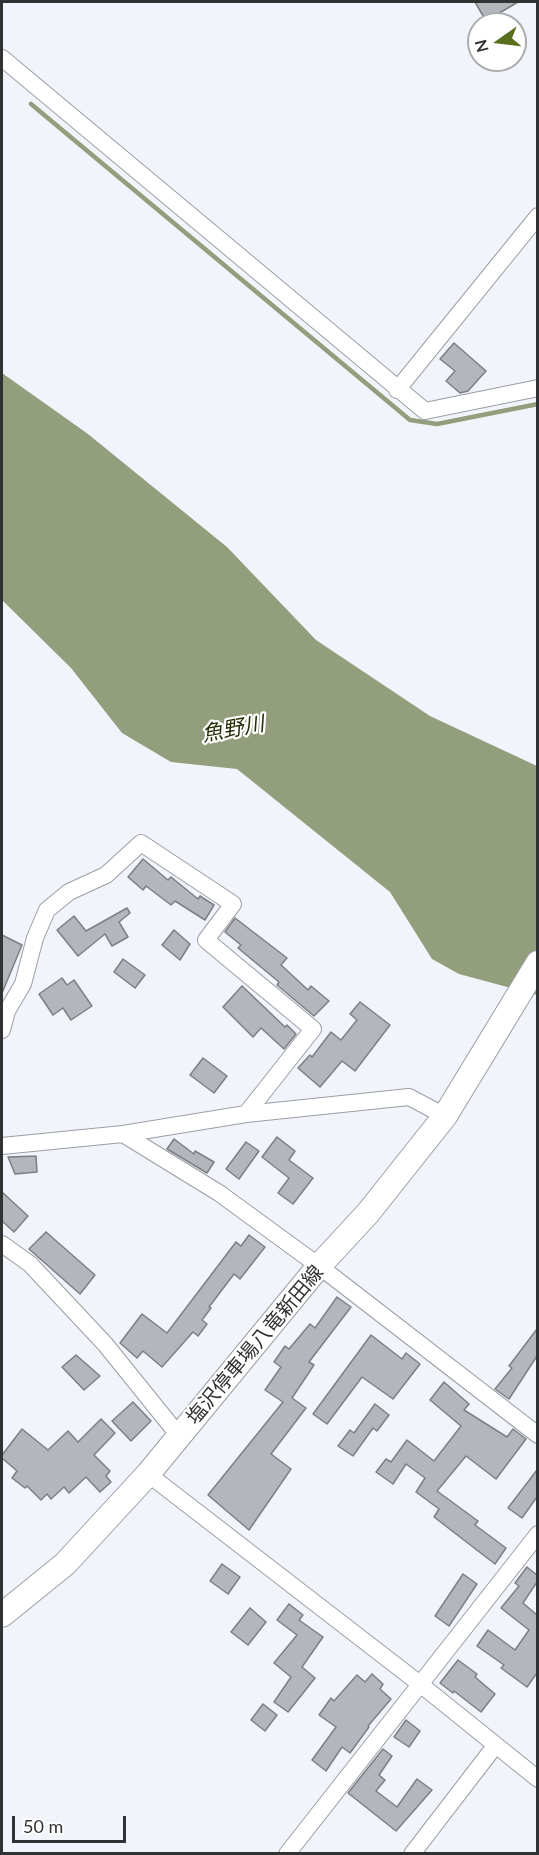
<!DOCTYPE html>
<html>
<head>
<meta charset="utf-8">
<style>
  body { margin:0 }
  #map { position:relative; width:539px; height:1855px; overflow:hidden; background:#f1f5fb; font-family:Lato,sans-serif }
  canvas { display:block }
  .frame { position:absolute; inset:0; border:3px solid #303234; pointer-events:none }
  .north { position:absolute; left:467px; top:12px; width:60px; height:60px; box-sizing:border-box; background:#fff; border:2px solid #acadae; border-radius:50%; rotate:256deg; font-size:16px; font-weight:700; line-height:24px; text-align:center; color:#303234 }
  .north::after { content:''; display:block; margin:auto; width:21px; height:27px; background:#596f1e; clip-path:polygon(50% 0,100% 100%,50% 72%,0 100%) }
  .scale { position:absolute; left:12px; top:1816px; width:114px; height:27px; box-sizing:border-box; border:3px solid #303234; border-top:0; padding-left:8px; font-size:18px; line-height:21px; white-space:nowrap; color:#303234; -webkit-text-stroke:4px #fff; paint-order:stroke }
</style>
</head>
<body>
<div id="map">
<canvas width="539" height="1855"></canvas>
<div class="frame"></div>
<div class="north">N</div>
<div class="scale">50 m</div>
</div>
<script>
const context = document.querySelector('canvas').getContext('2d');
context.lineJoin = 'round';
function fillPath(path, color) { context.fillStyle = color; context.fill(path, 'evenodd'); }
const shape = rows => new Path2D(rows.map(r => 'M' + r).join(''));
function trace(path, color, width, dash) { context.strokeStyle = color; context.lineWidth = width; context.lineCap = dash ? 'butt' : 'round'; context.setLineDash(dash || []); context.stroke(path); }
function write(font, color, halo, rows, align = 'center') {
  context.font = font + ' Lato,"Noto Sans JP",sans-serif'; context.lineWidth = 4.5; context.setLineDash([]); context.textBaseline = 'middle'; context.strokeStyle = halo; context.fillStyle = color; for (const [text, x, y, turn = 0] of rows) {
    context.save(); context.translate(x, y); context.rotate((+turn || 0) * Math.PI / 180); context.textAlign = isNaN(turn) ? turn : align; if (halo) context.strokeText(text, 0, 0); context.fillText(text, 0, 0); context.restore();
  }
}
const water = shape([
  [2,373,88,434,227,547,316,640,430,716,537,766,537,995,459,974,432,959,390,892,237,769,171,762,122,733,71,668,2,600]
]);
const stream = shape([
  [31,104,410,420,437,424,538,404]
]);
const building = shape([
  [475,2,518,2,486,21,475,2],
  [454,343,486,371,468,391,460,393,446,381,455,371,440,359,454,343],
  [143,859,168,880,171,877,198,899,200,896,214,905,205,920,175,901,171,905,146,886,143,890,128,877,143,859],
  [127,908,130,913,119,922,128,937,112,946,105,934,78,956,57,930,74,916,86,931,127,908],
  [235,918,287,958,281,965,308,990,311,986,329,1001,314,1016,277,985,279,982,238,948,241,945,225,932,235,918],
  [174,930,190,944,180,960,162,945,174,930],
  [2,935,22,945,2,993,2,935],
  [123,959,145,975,135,988,114,972,123,959],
  [62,978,67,985,74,980,92,1006,71,1020,63,1008,53,1015,39,994,62,978],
  [242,986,285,1027,287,1025,296,1034,284,1049,261,1028,253,1037,223,1007,242,986],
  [360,1002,390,1025,355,1071,342,1061,320,1087,298,1068,310,1055,312,1057,331,1032,341,1040,357,1020,350,1014,360,1002],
  [203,1058,227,1076,214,1093,190,1075,203,1058],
  [277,1137,295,1151,289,1160,313,1178,293,1204,278,1193,289,1178,262,1157,277,1137],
  [174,1139,194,1154,195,1151,214,1162,207,1173,167,1149,174,1139],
  [246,1142,259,1151,239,1179,226,1169,246,1142],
  [36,1156,37,1172,15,1174,8,1157,36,1156],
  [2,1192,28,1216,14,1232,2,1221,2,1192],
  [46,1232,95,1275,80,1294,29,1249,46,1232],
  [249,1235,265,1247,240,1279,234,1274,209,1307,211,1308,202,1320,207,1324,198,1336,193,1332,162,1367,143,1351,137,1358,120,1343,142,1314,167,1333,236,1242,241,1246,249,1235],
  [337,1297,351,1307,309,1362,314,1365,292,1398,306,1408,271,1454,291,1469,249,1530,208,1495,283,1402,265,1390,281,1367,274,1362,285,1346,289,1349,310,1324,315,1328,337,1297],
  [537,1329,537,1356,509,1399,495,1389,512,1368,509,1366,537,1329],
  [371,1335,402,1359,406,1353,420,1364,393,1399,362,1377,327,1424,313,1414,371,1335],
  [76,1355,100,1376,84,1390,62,1367,76,1355],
  [444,1382,469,1404,464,1410,507,1437,513,1429,526,1439,496,1479,466,1456,437,1491,478,1521,475,1525,506,1548,495,1564,434,1517,439,1509,416,1492,425,1478,406,1464,393,1484,376,1472,386,1459,391,1462,407,1440,434,1461,461,1426,430,1400,444,1382],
  [133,1402,151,1421,131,1441,112,1421,133,1402],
  [375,1404,389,1415,377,1431,373,1428,353,1456,338,1446,350,1430,354,1433,375,1404],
  [101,1419,115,1433,94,1455,110,1471,106,1476,111,1482,100,1492,86,1477,69,1493,64,1487,51,1499,47,1494,41,1500,27,1486,25,1488,12,1478,17,1471,2,1458,2,1455,22,1429,48,1450,68,1431,78,1442,101,1419],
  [537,1470,537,1497,522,1518,508,1508,537,1470],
  [222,1564,240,1577,228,1594,210,1581,222,1564],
  [527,1567,537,1575,537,1582,523,1603,537,1615,537,1673,527,1687,501,1668,504,1665,477,1646,488,1630,515,1650,529,1630,501,1608,519,1586,515,1583,527,1567],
  [463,1574,477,1584,449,1626,435,1616,463,1574],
  [289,1604,303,1615,299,1620,323,1637,302,1667,315,1678,288,1712,274,1702,291,1677,274,1663,297,1635,277,1620,289,1604],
  [250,1608,266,1622,248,1645,231,1632,250,1608],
  [458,1660,477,1674,475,1677,495,1694,481,1712,454,1691,453,1693,440,1683,458,1660],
  [372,1674,383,1684,380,1689,391,1699,368,1726,369,1727,350,1753,342,1747,326,1771,312,1760,336,1727,319,1715,331,1698,334,1701,357,1675,365,1682,372,1674],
  [263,1704,277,1715,265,1731,251,1720,263,1704],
  [406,1720,420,1731,409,1747,394,1737,406,1720],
  [383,1749,392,1756,379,1775,385,1780,376,1791,397,1807,417,1779,432,1790,396,1831,348,1793,383,1749]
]);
const street = shape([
  [2,58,425,411,538,388],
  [397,390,538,216],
  [2,1030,7,1011,23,984,35,938,47,910,69,892,106,875,141,843,233,904,206,940,313,1029,246,1114],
  [123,1134,219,1193,319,1266,538,1435],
  [2,1146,123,1134,246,1114,409,1097,445,1116],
  [2,1244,30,1264,105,1344,180,1437],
  [148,1474,420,1684,538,1779],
  [287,1854,538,1534],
  [412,1854,495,1746]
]);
const secondary = shape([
  [2,1615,65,1564,148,1474,319,1266,368,1213,445,1116,538,963]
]);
const streetNames = [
  ["塩沢停車場八竜新田線",255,1345,-50]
];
const waterNames = [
  ["魚野川",233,729,-10]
];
fillPath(water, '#929e7c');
trace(stream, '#929e7c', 4.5);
fillPath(building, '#b3b7bc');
trace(building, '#7c7f84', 1.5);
trace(street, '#9b9ea4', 18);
trace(secondary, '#9b9ea4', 26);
trace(street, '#fff', 16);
trace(secondary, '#fff', 24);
write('20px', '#303234', '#fff', streetNames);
write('italic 21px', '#252f06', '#fff', waterNames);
</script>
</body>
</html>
